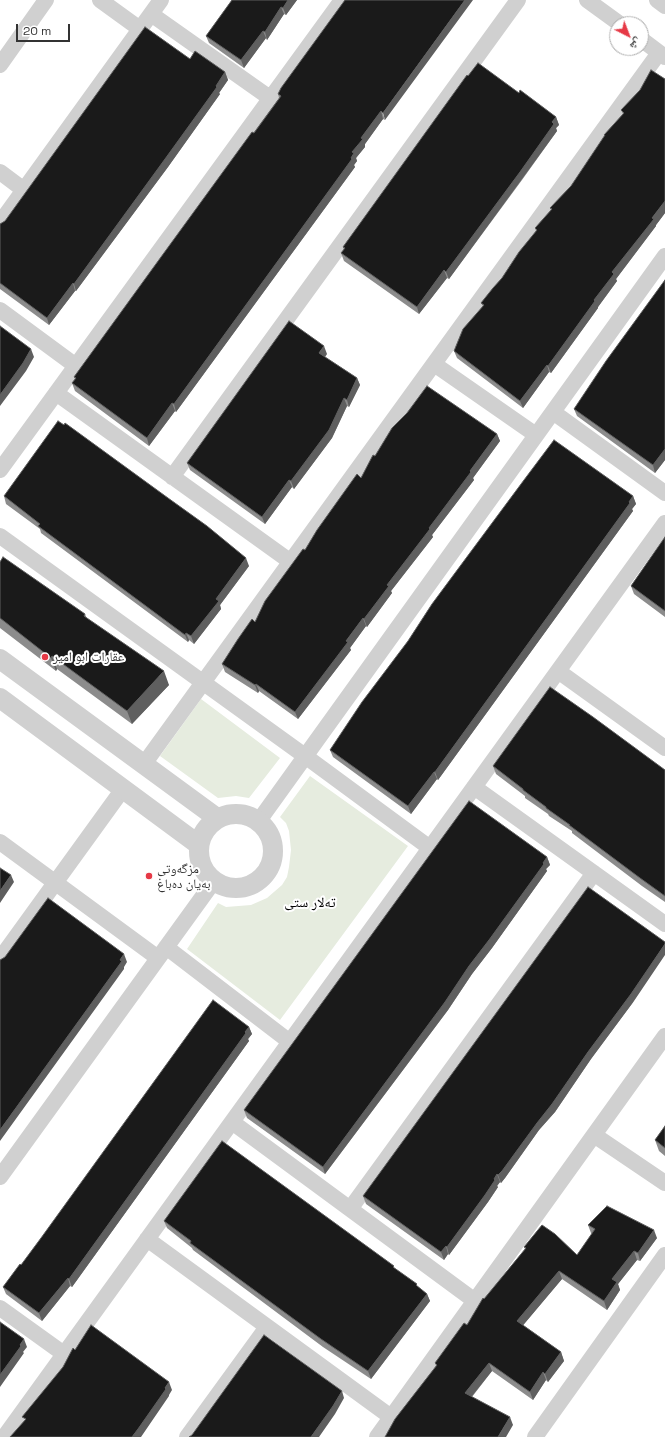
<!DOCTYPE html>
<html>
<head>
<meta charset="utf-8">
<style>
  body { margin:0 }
  #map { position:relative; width:665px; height:1437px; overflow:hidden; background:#fff; font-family:"Space Grotesk","Noto Naskh Arabic",sans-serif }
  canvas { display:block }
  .north { position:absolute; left:609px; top:16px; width:40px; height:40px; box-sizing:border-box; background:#fff; border:1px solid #adadad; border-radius:50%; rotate:138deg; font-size:11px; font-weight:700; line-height:16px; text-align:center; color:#333 }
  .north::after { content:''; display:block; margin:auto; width:14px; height:18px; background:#e63946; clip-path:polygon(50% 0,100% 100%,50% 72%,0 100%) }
  .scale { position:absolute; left:16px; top:24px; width:54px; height:18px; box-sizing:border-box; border:2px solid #333; border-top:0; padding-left:5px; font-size:12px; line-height:14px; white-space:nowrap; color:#333; -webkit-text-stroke:3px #fff; paint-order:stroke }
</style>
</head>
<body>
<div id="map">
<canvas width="665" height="1437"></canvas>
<div class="north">ش</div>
<div class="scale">20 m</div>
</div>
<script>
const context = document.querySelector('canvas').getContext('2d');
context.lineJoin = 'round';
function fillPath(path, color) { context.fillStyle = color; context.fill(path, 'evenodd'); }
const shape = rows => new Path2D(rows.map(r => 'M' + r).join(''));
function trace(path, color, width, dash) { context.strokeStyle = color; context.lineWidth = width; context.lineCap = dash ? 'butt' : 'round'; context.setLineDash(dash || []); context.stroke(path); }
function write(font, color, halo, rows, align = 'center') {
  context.font = font + ' "Space Grotesk","Noto Naskh Arabic",sans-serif'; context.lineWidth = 4; context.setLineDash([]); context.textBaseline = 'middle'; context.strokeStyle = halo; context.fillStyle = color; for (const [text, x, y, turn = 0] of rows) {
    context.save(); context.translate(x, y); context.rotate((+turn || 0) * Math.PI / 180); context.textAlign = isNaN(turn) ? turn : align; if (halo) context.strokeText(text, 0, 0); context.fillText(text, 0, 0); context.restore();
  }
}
const green = shape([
  [201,699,280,758,249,798,236,796,218,798,160,756],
  [310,776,408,846,280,1020,187,949,218,903,226,907,251,905,267,898,282,885,287,877,289,867,291,850,289,831,286,823,280,817]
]);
const minor = shape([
  [100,0,140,29],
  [587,0,620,24],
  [657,0,665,6],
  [151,14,270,98],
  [641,39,665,57],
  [0,65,46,0],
  [0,172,24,190],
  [0,223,161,0],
  [0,310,76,366],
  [434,364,536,435],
  [56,393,291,562],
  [553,412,665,493],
  [0,470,342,0],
  [172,477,518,0],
  [0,536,305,756,430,848],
  [558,671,665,748],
  [144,764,659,53],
  [474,787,665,924],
  [258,822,665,256],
  [0,842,158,958],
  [166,947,290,1042],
  [0,959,123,789],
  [232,1122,475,1301],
  [594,1135,665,1183],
  [0,1177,214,881],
  [350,1209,594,873],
  [147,1239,391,1417],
  [0,1308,64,1354],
  [4,1437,665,523],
  [187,1437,267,1327],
  [377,1437,665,1036],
  [535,1437,665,1255]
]);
const tertiary = shape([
  [0,659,217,818],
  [0,698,199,845],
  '199 851a37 37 0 1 1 74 0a37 37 0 1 1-74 0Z'
]);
const wall = shape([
  [232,0,297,0,286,15,284,14,267,40,266,38,244,68,209,43,206,36],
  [345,0,385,120,383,119,365,144,365,147,356,158,357,161,354,165,355,167,176,412,175,411,149,446,75,391,72,383,75,379,74,377,279,98,278,94],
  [190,59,225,72,228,80,219,93,220,94,168,167,76,291,75,291,49,325,0,289,0,224,5,221],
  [468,76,519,93,556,117,559,125,556,128,557,131,522,180,449,279,447,278,419,314,344,261,341,253,344,250,343,247],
  [665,79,665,213,656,225,656,226,616,279,617,281,598,307,598,308,551,373,549,372,523,408,457,358,454,351,483,306,481,303,502,278,536,231,535,228,551,210,550,208,571,186,605,136,604,135,623,114,621,110],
  [665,280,665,460,655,473,577,416,574,409],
  [327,354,325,357,357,378,360,385,349,407,347,406,332,438,294,489,292,487,265,524,190,470,187,463],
  [497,434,500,441,473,478,474,480,432,535,433,537,391,591,392,593,367,627,366,626,350,648,351,650,298,719,259,691,258,693,225,672,222,664,255,622,305,550,361,478,375,456],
  [4,496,249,566,220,605,221,609,194,644,189,640,188,642,41,533,40,529,6,504],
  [633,496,636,504,632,509,633,511,438,780,437,779,411,814,333,757,330,750],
  [665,537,665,617,634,594,631,586],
  [0,562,85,614,87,619,169,685,132,724,57,669,56,671,0,628],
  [493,766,665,770,665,902,642,886,572,833,572,831,549,816,548,814,525,798,525,796,496,774],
  [547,857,550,865,546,869,547,871,492,948,472,974,448,1010,325,1174,247,1118,244,1110],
  [634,1001,591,1059,555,1112,539,1130,505,1178,501,1183,500,1182,497,1186,498,1187,488,1202,449,1255,448,1254,444,1260,366,1204,363,1196],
  [249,1027,252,1034,248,1039,249,1041,72,1287,70,1286,42,1321,6,1294,3,1287,21,1265],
  [665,1126,665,1156,659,1151,655,1140],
  [164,1221,394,1266,394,1268,427,1294,430,1301,371,1379,323,1347,193,1250,192,1248,167,1228],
  [588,1225,657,1238,640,1261,637,1260,618,1284,620,1290,607,1310,562,1279,523,1325,561,1352,564,1361,548,1382,546,1380,533,1400,492,1371,472,1397,513,1425,395,1419,436,1366,435,1363,467,1325,484,1299,525,1249,524,1247,577,1255,592,1234,591,1233]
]);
const shadedWall = shape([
  [288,0,297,0,286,15,283,8],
  [465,0,473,0,385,120,383,113],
  [281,7,284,14,267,40,265,32],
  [263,31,266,38,244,68,241,60],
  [225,72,228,80,219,93,220,94,168,167,76,291,74,284],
  [381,111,383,119,365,144,365,147,356,158,357,161,354,165,355,167,176,412,174,404,351,158,352,152,361,138],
  [556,117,559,125,556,128,557,131,449,279,446,272],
  [665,201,665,213,656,225,656,226,616,279,617,281,598,307,598,308,551,373,548,366,594,300,612,272],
  [444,270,447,278,419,314,417,307],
  [73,283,75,291,49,325,47,318],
  [324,346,327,354,322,361,319,353],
  [31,349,34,357,26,371,0,406,0,395],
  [547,365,549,372,523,408,520,401],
  [357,378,360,385,349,407,347,400],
  [344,398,347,406,332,438,294,489,291,481],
  [172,403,175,411,149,446,147,438],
  [497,434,500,441,473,478,474,480,432,535,433,537,391,591,392,593,367,627,364,619,387,585],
  [665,449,665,460,655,473,653,465],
  [289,480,292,487,265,524,262,517],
  [633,496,636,504,632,509,633,511,438,780,435,772],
  [246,558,249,566,220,605,221,609,194,644,191,636,216,599],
  [363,618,366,626,350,648,351,650,298,719,295,712],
  [186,633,189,640,188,642,185,635],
  [52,656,57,669,56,671,51,658],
  [164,671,169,685,132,724,127,711],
  [256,684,259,691,258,693,255,685],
  [434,772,437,779,411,814,408,806],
  [547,857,550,865,546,869,547,871,492,948,472,974,448,1010,325,1174,323,1167,469,966],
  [11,875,14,882,0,903,0,891],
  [665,944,665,955,634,1001,591,1059,555,1112,539,1130,505,1178,501,1183,498,1175,588,1052],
  [124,954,127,962,124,967,124,969,0,1141,0,1130],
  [249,1027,252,1034,248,1039,249,1041,72,1287,69,1279],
  [497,1174,500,1182,497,1186,498,1187,488,1202,449,1255,447,1247],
  [654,1230,657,1238,640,1261,638,1253],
  [446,1246,448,1254,444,1260,441,1252],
  [634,1251,637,1260,618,1284,620,1290,607,1310,604,1301,612,1279],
  [559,1271,562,1279,520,1329,517,1321],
  [68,1278,70,1286,42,1321,39,1313],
  [427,1294,430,1301,371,1379,368,1371],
  [24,1339,27,1347,23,1352,24,1353,0,1387,0,1375],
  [561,1352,564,1361,548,1382,545,1374],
  [489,1363,492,1371,468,1401,465,1393],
  [543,1372,546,1380,533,1400,530,1392],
  [169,1382,172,1390,169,1395,169,1396,141,1437,132,1437],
  [342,1391,344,1398,335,1414,319,1437,311,1437],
  [510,1417,513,1425,506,1437,498,1437]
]);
const building = shape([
  [232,0,288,0,283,8,281,7,265,32,263,31,241,60,206,36,232,0],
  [345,0,465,0,383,113,381,111,361,138,363,139,352,152,354,153,351,158,352,159,174,404,172,403,147,438,72,383,76,378,74,377,161,257,252,132,254,133,281,96,278,94,281,88,345,0],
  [145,27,190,59,195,51,225,72,216,86,217,87,165,159,74,284,73,283,47,318,0,283,0,224,5,221,145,27],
  [478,63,519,93,520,90,556,117,552,122,554,124,520,172,446,272,444,270,417,307,341,253,345,248,343,247,467,75,468,76,478,63],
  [651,70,665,79,665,201,652,218,654,219,612,272,614,274,594,300,595,301,548,366,547,365,520,401,454,351,463,329,484,305,481,303,493,288,502,278,519,252,537,230,535,228,536,227,552,209,550,208,571,186,605,135,604,135,624,113,621,110,640,90,651,70],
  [665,280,665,449,653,465,574,409,606,361,665,280],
  [289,321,324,346,319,353,357,378,347,400,344,398,329,430,291,481,289,480,262,517,187,463,289,321],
  [0,326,31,349,23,363,0,395,0,326],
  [427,386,497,434,470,471,471,472,429,528,430,529,387,585,389,586,364,619,363,618,346,641,348,642,295,712,256,684,255,685,222,664,238,639,252,619,255,622,265,601,303,549,305,550,317,530,357,474,361,478,373,455,375,456,392,428,407,413,427,386],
  [58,421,64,425,65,423,168,498,207,526,246,558,216,599,219,601,191,636,186,633,185,635,38,526,40,524,4,496,58,421],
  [554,440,633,496,629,502,630,503,435,772,434,772,408,806,330,750,362,702,408,641,432,604,524,480,554,440],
  [665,537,665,611,631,586,665,537],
  [3,557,85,614,84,616,164,671,127,711,52,656,51,658,0,618,0,562,3,557],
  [550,687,593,717,665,770,665,896,640,878,569,825,570,825,546,808,546,807,523,790,523,789,493,766,550,687],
  [469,801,547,857,543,863,544,864,489,940,469,966,445,1002,323,1167,244,1110,469,801],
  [0,868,11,875,0,891,0,868],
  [588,887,665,942,665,944,631,994,588,1052,552,1104,537,1123,502,1171,498,1175,497,1174,494,1179,495,1180,485,1195,447,1247,446,1246,441,1252,363,1196,588,887],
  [48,898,124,954,120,960,122,961,0,1130,0,960,5,957,48,898],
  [213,1000,249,1027,245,1032,246,1033,69,1279,68,1278,39,1313,3,1287,20,1264,21,1265,41,1238,213,1000],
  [665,1126,665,1148,655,1140,665,1126],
  [222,1141,394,1266,393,1267,417,1284,416,1285,427,1294,368,1371,321,1339,190,1243,191,1241,164,1221,222,1141],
  [607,1206,654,1230,638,1253,634,1251,612,1279,617,1282,604,1301,559,1271,517,1321,561,1352,545,1374,543,1372,530,1392,489,1363,465,1393,510,1417,498,1437,385,1437,395,1419,437,1365,435,1363,464,1323,467,1325,483,1298,484,1299,526,1248,524,1247,542,1225,555,1234,577,1255,595,1229,588,1225,607,1206],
  [0,1322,24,1339,20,1345,21,1346,0,1375,0,1322],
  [91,1325,169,1382,165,1388,166,1389,138,1429,132,1437,10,1437,26,1419,22,1417,63,1367,73,1348,75,1350,91,1325],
  [264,1335,342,1391,333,1406,311,1437,189,1437,192,1435,264,1335]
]);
const markers = [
  [45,657,4,"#e63946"],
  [149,876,4,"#e63946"]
];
const poiNames = [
  ["عقارات ابو امير",53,657],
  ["مزگەوتی",157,869],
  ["بەیان دەباغ",157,884]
];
const neighbourhoodNames = [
  ["ته‌لار ستی",310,903]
];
fillPath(green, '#e6ecdf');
trace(minor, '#d0d0d0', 16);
trace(tertiary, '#d0d0d0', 20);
fillPath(wall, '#8c8c8c');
fillPath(shadedWall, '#5f5f5f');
fillPath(building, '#1a1a1a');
trace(building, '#5f5f5f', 1);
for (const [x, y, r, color] of markers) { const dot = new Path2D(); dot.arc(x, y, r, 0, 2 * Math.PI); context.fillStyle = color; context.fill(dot); trace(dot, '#fff', 1.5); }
write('13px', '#333', '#fff', poiNames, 'left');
write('14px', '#000', '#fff', neighbourhoodNames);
</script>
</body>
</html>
